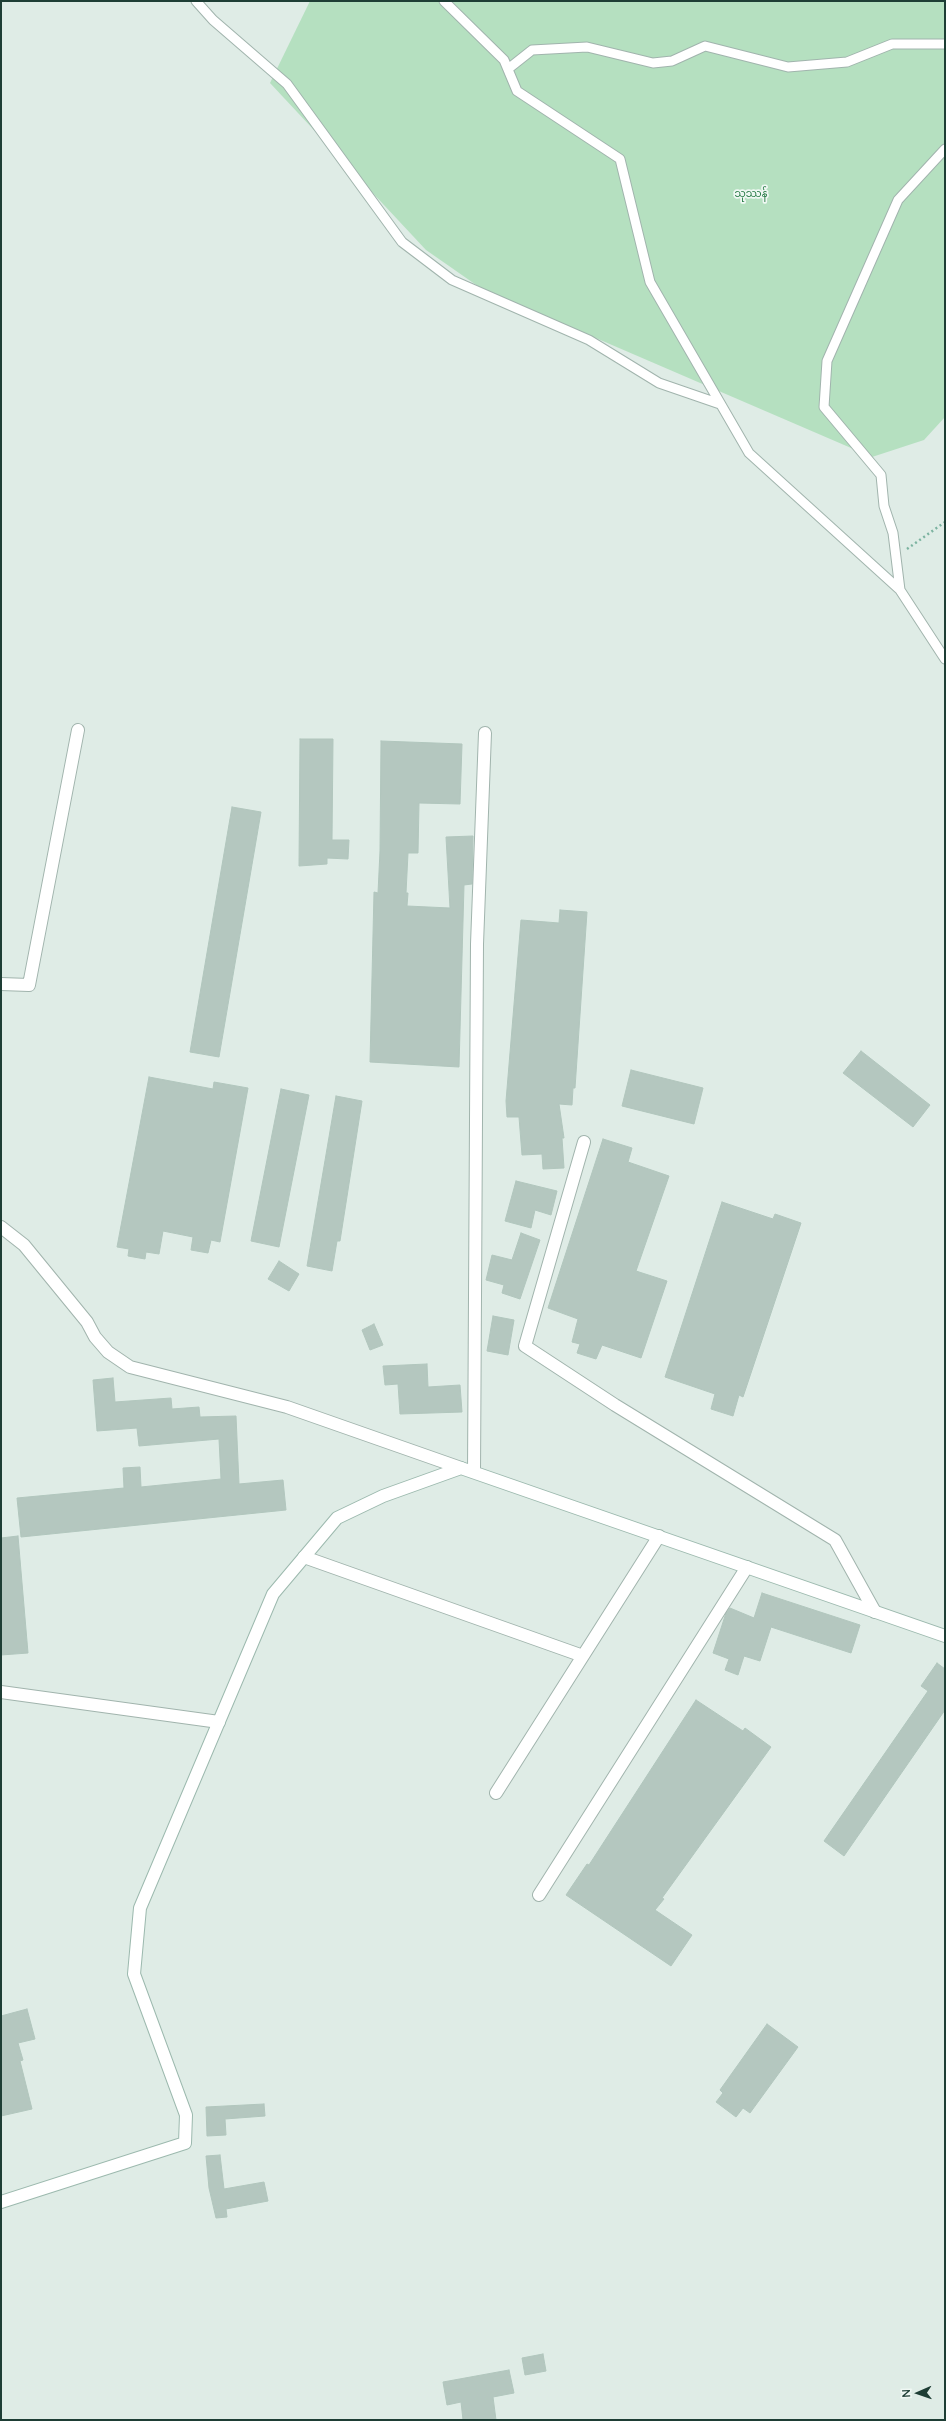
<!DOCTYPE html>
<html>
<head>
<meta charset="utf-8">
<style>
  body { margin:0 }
  #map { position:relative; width:946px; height:2421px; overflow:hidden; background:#dfece6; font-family:Lato,sans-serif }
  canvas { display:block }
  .frame { position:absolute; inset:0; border:2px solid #1e3e35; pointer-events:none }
  .north { position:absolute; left:898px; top:2373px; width:40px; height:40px; -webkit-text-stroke:3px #f0f8f4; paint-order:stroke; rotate:268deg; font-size:11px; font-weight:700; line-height:16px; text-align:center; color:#1e3e35 }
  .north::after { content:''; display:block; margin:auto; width:14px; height:18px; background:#1e3e35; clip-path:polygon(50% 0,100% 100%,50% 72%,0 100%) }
</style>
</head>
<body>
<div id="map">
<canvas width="946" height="2421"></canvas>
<div class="frame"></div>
<div class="north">N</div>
</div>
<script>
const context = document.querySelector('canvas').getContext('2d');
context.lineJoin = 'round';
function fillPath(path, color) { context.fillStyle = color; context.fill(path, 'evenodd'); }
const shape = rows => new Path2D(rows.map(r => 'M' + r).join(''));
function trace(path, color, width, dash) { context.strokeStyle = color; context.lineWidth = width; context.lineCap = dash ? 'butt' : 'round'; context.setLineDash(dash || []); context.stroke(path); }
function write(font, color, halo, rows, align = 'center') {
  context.font = font + ' Lato,"Noto Sans Myanmar",sans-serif'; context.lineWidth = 3.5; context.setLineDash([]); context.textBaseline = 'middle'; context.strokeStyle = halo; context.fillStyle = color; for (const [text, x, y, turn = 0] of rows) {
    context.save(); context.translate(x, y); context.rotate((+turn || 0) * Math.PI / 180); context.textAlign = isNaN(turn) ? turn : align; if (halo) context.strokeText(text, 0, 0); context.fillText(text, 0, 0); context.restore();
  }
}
const green = shape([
  [310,1,945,1,945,417,924,440,872,457,482,289,426,250,270,83]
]);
const building = shape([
  [300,739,333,739,332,840,349,840,348,859,327,858,327,864,299,866,300,739],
  [381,741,462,744,460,804,419,803,418,853,408,853,406,893,408,893,407,906,450,908,446,837,473,836,472,884,464,885,459,1067,370,1062,374,892,378,893,380,851,381,741],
  [232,807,261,812,219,1057,190,1052,232,807],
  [560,910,587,912,575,1088,573,1088,572,1105,559,1104,564,1138,562,1138,564,1168,543,1169,542,1154,522,1155,519,1117,507,1117,506,1101,521,920,559,923,560,910],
  [861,1051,930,1105,913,1127,843,1073,861,1051],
  [631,1070,703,1088,694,1124,622,1106,631,1070],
  [149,1077,213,1089,214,1082,248,1088,220,1242,211,1240,208,1253,191,1250,193,1237,163,1231,159,1254,146,1252,145,1259,128,1256,129,1249,117,1247,149,1077],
  [281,1089,309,1095,279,1247,251,1241,281,1089],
  [336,1096,362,1101,340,1241,337,1241,332,1271,307,1266,336,1096],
  [603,1139,632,1148,628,1162,669,1176,636,1271,667,1281,641,1358,602,1345,596,1359,577,1353,580,1344,572,1342,578,1319,548,1308,603,1139],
  [516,1181,557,1191,551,1215,535,1210,531,1228,505,1221,516,1181],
  [722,1202,773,1219,775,1214,801,1223,743,1397,739,1395,733,1416,711,1409,715,1394,665,1377,722,1202],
  [521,1233,540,1240,520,1299,502,1293,504,1285,486,1280,492,1255,512,1260,521,1233],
  [279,1261,299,1274,289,1291,268,1279,279,1261],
  [493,1316,514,1320,508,1355,487,1351,493,1316],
  [374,1324,383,1345,370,1350,362,1330,374,1324],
  [427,1364,428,1387,460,1385,462,1412,400,1414,398,1384,385,1385,383,1366,427,1364],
  [113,1378,115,1402,171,1398,172,1409,199,1407,200,1417,236,1416,239,1484,283,1480,286,1510,21,1537,17,1498,124,1488,123,1468,140,1467,141,1487,221,1479,219,1439,139,1446,137,1428,97,1431,93,1380,113,1378],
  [18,1536,28,1653,1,1655,1,1538,18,1536],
  [762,1593,860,1625,851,1653,771,1627,760,1661,744,1656,738,1675,725,1670,729,1659,713,1653,726,1613,730,1608,754,1618,762,1593],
  [937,1663,945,1669,945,1710,844,1856,824,1841,928,1691,921,1686,937,1663],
  [696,1700,743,1731,745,1728,771,1747,662,1898,664,1899,655,1910,692,1935,671,1966,566,1895,587,1864,589,1865,696,1700],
  [27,2009,35,2039,18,2043,23,2060,20,2061,32,2109,1,2116,1,2016,27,2009],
  [767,2024,798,2047,750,2113,743,2108,736,2117,716,2102,723,2093,720,2090,767,2024],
  [264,2104,265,2116,225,2119,226,2135,207,2136,206,2107,264,2104],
  [220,2155,224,2189,264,2182,268,2201,226,2209,227,2217,216,2218,209,2188,206,2156,220,2155],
  [543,2354,546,2371,525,2375,522,2358,543,2354],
  [509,2370,514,2393,493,2397,496,2420,463,2420,461,2402,447,2405,443,2382,509,2370]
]);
const path = shape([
  [907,549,945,522]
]);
const lane = shape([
  [196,1,213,20,287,84,402,242,452,280,589,340,659,383,720,404],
  [444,1,504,60,517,91,620,159,650,282,749,453,900,590],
  [508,69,532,50,587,47,653,63,672,61,705,46,788,67,847,62,892,44,945,44],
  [945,149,898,200,827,361,824,407,881,475,884,506,893,533,900,590,945,659]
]);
const street = shape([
  [1,984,29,985,78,730],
  [584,1142,525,1346,615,1405,835,1540,875,1612],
  [1,1227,24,1245,87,1322,95,1337,108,1352,130,1367,287,1407,461,1468],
  [474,1472,477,944,485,733],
  [304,1557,583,1656],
  [1,1692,219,1722],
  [496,1793,659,1536],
  [539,1895,747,1567]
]);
const secondary = shape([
  [1,2202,185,2143,186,2115,134,1974,140,1908,273,1594,337,1518,383,1496,461,1468,945,1636]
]);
const parkNames = [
  ["သုဿန်",751,194]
];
fillPath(green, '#b5e0c0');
fillPath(building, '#b4c7bf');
trace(building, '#b1c6bd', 1);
trace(lane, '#a1b4ad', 11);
trace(street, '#a1b4ad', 14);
trace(secondary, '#9cb9ae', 14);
trace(path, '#7cb3a0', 2.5, [2, 3]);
trace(lane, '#fff', 9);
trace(street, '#fff', 12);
trace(secondary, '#fff', 12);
write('10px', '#247943', '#f0f8f4', parkNames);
</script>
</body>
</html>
